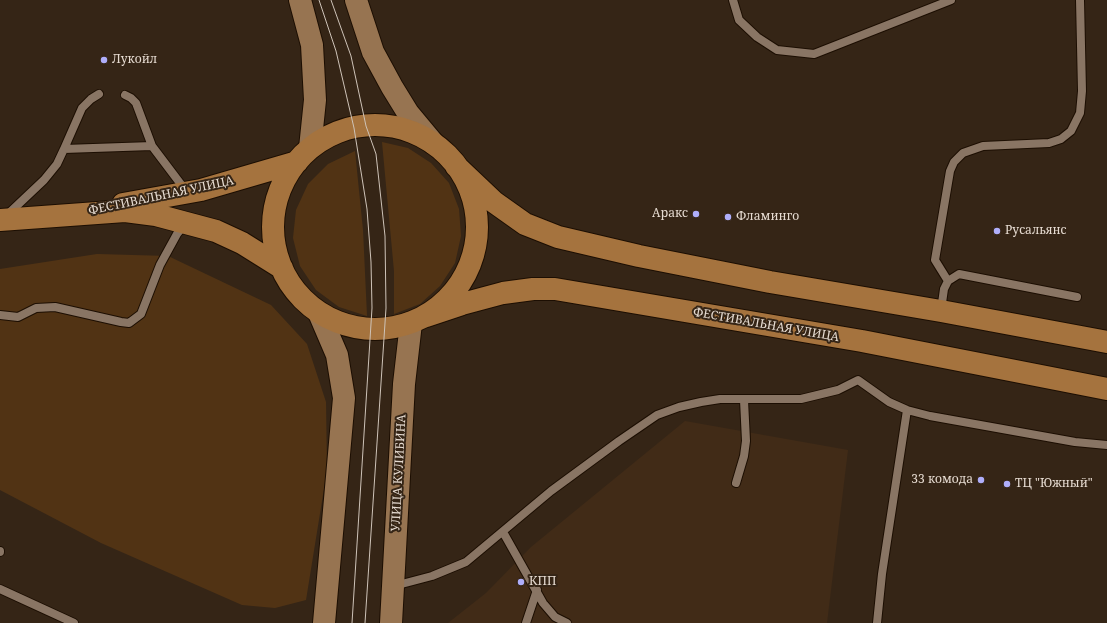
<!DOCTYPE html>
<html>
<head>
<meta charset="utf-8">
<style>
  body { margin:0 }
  canvas { display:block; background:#352516 }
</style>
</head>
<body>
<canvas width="1107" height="623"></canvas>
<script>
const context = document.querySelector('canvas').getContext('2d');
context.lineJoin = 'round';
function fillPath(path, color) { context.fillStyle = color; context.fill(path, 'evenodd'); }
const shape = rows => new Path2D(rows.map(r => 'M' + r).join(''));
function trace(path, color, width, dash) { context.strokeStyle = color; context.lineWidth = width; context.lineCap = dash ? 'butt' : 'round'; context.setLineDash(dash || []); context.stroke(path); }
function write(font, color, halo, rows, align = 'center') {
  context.font = font + ' "Noto Serif",serif'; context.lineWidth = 4; context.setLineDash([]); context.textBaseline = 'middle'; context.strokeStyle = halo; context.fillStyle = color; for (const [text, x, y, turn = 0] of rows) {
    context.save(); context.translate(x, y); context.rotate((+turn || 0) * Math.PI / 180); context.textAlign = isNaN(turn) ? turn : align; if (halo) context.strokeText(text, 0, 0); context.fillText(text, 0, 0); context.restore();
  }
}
const built = shape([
  [685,421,848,450,827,623,448,623,486,593,531,547]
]);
const green = shape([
  [382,142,408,148,431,163,449,183,459,209,461,236,455,263,440,286,420,304,394,314,394,271],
  [355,151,363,230,367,316,339,307,316,290,300,266,293,238,296,210,308,184,328,164],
  [97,254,168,256,271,305,307,344,326,402,327,470,306,600,275,608,242,605,101,543,0,490,0,269]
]);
const lane = shape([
  [733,0,739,20,757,37,777,50,814,54,951,0],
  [125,95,131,98,136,103,152,146],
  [64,149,82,108,91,99,99,94],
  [7,215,44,180,57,164,64,149,152,146,186,191],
  [948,281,935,260,950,171,954,162,963,153,983,146,1049,143,1061,139,1071,131,1080,113,1082,91,1080,0],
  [941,310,944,289,948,281,959,274,1077,297],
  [0,315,18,317,36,308,55,307,121,322,129,323,141,314,160,265,177,234,185,224],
  [736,483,744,456,746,441,744,400],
  [503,532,543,603,555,617,567,623],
  [0,552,0,551],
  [394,586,432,576,466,562,551,491,619,441,657,415,679,407,701,402,720,399,801,399,838,390,858,380,889,402,907,410,930,416,1075,442,1107,445],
  [0,589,74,623],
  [526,623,537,590],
  [877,623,882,574,907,410]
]);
const secondary = shape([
  [300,0,312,45,315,100,310,148],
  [356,0,373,52,392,87,408,113,433,143],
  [319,313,337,355,344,398,324,623],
  [391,623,404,384,411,323]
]);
const primary = shape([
  '273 227a102 102 0 1 1 204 0a102 102 0 1 1-204 0Z',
  [456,166,494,202,525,224,558,237,639,256,770,282,941,311,1107,342],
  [123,204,201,190,297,162],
  [0,220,125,211,156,215,216,231,242,243,282,268],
  [426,316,462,304,503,293,533,289,555,289,862,341,1107,389]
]);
const tram = shape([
  [319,0,336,51,354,128,367,209,371,262,372,308,352,623],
  [331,0,351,56,366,126,376,154,385,236,386,308,365,623]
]);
const markers = [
  [104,60,4,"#afaefa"],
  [696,214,4,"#afaefa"],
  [728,217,4,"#afaefa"],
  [997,231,4,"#afaefa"],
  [981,480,4,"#afaefa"],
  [1007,484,4,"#afaefa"],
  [521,582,4,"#afaefa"]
];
const poiNames = [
  ["Лукойл",112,60],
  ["Аракс",688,214,"right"],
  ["Фламинго",736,217],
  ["Русальянс",1005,231],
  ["33 комода",973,480,"right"],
  ["ТЦ \"Южный\"",1015,484],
  ["КПП",529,582]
];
const streetNames = [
  ["ФЕСТИВАЛЬНАЯ УЛИЦА",161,196,-12],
  ["ФЕСТИВАЛЬНАЯ УЛИЦА",766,325,10],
  ["УЛИЦА КУЛИБИНА",399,473,-87]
];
fillPath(built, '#412b17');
fillPath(green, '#513314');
trace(lane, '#1c0e02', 10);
trace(secondary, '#1c0e02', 24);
trace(primary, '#1c0e02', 24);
trace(lane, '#897564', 8);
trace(secondary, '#977451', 22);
trace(primary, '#a5733e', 22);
trace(tram, '#cec3b8', 1);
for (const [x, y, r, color] of markers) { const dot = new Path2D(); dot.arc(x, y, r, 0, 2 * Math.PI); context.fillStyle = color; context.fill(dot); trace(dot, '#352516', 1.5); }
write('12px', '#e6dbd1', '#352516', poiNames, 'left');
write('12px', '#e6dbd1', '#352516', streetNames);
</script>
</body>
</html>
